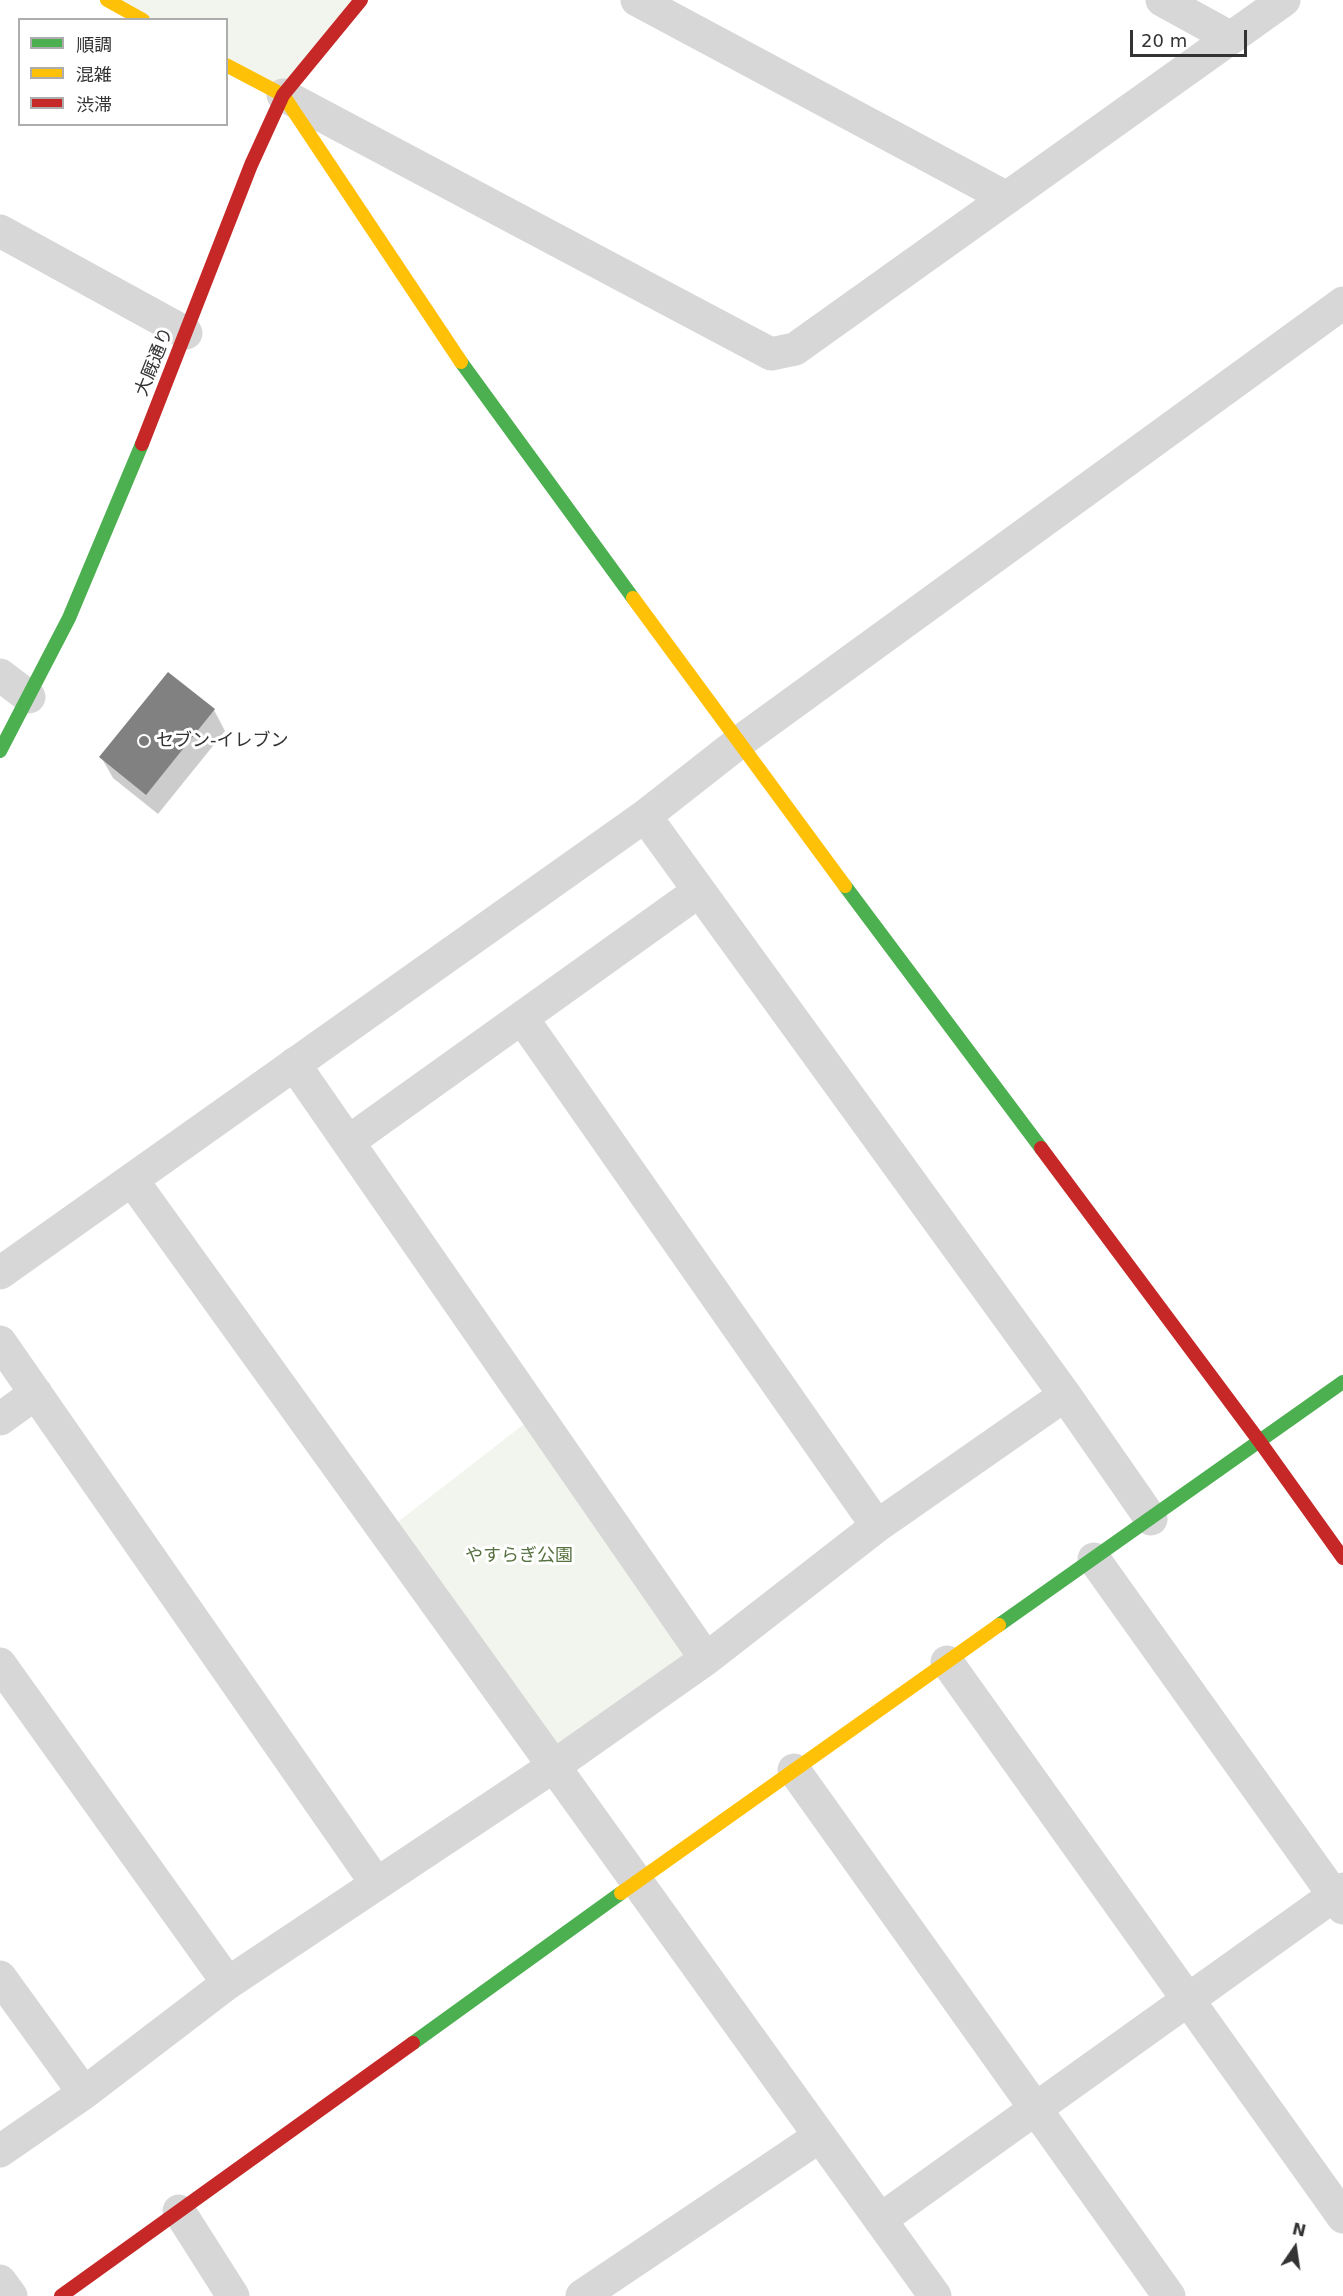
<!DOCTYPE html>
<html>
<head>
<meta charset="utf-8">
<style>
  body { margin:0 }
  #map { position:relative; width:1343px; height:2296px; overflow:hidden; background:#fff; font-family:"DejaVu Sans","Noto Sans JP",sans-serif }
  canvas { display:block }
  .legend { position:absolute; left:18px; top:18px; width:210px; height:108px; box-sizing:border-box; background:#fff; border:2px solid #adadad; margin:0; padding:8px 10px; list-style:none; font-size:18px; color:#333 }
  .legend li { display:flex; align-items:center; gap:12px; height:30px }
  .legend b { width:30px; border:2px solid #adadad }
  .north { position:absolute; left:1265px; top:2218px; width:60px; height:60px; -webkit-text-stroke:4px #fff; paint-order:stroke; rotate:13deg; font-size:16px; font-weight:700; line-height:24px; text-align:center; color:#333 }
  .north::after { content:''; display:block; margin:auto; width:21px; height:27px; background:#333; clip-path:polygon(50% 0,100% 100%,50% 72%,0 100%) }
  .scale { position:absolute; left:1130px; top:30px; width:117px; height:27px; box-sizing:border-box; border:3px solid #333; border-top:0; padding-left:8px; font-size:18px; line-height:21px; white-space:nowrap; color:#333; -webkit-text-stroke:4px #fff; paint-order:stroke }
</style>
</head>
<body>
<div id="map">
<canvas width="1343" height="2296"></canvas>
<ul class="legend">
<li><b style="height:8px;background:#4caf50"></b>順調</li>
<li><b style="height:8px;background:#ffc107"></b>混雑</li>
<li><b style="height:8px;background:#c62828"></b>渋滞</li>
</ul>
<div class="north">N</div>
<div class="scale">20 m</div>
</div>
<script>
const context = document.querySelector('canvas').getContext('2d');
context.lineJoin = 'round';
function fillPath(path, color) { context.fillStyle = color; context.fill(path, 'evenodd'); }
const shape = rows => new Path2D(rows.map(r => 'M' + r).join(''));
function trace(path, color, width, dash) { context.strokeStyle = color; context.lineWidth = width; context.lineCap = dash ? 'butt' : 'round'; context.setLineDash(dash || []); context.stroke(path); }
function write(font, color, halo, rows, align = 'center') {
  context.font = font + ' "DejaVu Sans","Noto Sans JP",sans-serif'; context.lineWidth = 6; context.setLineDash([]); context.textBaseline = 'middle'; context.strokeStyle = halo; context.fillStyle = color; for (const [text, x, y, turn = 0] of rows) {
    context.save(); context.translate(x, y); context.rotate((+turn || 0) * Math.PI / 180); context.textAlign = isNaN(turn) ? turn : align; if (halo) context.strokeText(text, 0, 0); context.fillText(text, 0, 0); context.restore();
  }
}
const green = shape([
  [107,0,366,0,283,95,227,65,226,20,143,19],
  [537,1414,706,1659,554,1766,385,1532]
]);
const shadow = shape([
  [214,710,225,731,158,814,113,778,101,757]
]);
const building = shape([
  [168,672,215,709,146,795,99,757]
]);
const street = shape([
  [637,0,1007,198],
  [1162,0,1231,38],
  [283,95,771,354,795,349,1284,0],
  [0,231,186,333],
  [0,675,29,697],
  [645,816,1065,1395,1151,1519],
  [522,1018,877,1526],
  [294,1064,706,1659],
  [348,1142,699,891],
  [132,1180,935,2296],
  [0,1273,645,816,738,743,1343,303],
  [0,1342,376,1883],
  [0,1419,36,1393],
  [1094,1559,1343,1908],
  [947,1662,1343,2217],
  [0,1664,228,1983],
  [794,1770,1169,2296],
  [0,1977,84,2093],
  [0,2151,84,2093,228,1983,554,1766,706,1659,877,1526,1065,1395],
  [179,2211,233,2296],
  [880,2220,1343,1889],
  [0,2281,11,2296],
  [582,2296,820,2136]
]);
const fast = shape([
  [461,362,633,598],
  [0,751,69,618,142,444],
  [845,886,1041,1148],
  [999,1625,1343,1382],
  [413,2043,621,1893]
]);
const slow = shape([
  [107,0,143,20],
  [226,65,283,95,461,362],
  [633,598,845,886],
  [621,1893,999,1625]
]);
const jam = shape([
  [142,444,251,165,283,95,361,0],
  [1041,1148,1260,1442,1343,1558],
  [61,2296,413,2043]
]);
const markers = [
  [144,741,6,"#7a7a7a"]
];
const streetNames = [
  ["大厩通り",155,362,-68]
];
const poiNames = [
  ["セブン-イレブン",156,741]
];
const parkNames = [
  ["やすらぎ公園",519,1556]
];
fillPath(green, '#f1f5ed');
fillPath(shadow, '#0003');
fillPath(building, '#818181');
trace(street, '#d7d7d7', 33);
trace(fast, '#4caf50', 14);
trace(slow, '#ffc107', 14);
trace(jam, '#c62828', 14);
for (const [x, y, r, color] of markers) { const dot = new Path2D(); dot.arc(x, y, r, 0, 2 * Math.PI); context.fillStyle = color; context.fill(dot); trace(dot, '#fff', 2); }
write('18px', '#333', '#fff', streetNames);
write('18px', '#333', '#fff', poiNames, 'left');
write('18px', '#56703f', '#fff', parkNames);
</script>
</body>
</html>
